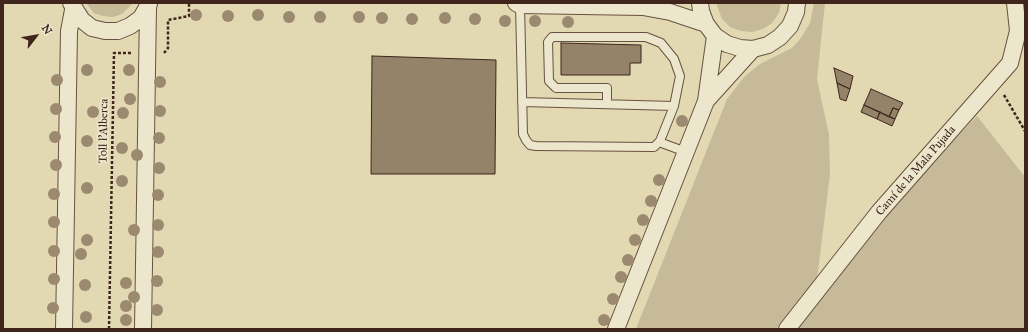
<!DOCTYPE html>
<html>
<head>
<meta charset="utf-8">
<style>
  body { margin:0 }
  #map { position:relative; width:1028px; height:332px; overflow:hidden; background:#e2d8b1; font-family:"IM FELL Great Primer",serif }
  canvas { display:block }
  .frame { position:absolute; inset:0; border:4px solid #3f251c; pointer-events:none }
  .north { position:absolute; left:16px; top:16px; width:40px; height:40px; -webkit-text-stroke:3px #ece6cc; paint-order:stroke; rotate:59deg; font-size:11px; font-weight:700; line-height:16px; text-align:center; color:#3f251c }
  .north::after { content:''; display:block; margin:auto; width:14px; height:18px; background:#3f251c; clip-path:polygon(50% 0,100% 100%,50% 72%,0 100%) }
</style>
</head>
<body>
<div id="map">
<canvas width="1028" height="332"></canvas>
<div class="frame"></div>
<div class="north">N</div>
</div>
<script>
const context = document.querySelector('canvas').getContext('2d');
context.lineJoin = 'round';
function fillPath(path, color) { context.fillStyle = color; context.fill(path, 'evenodd'); }
const shape = rows => new Path2D(rows.map(r => 'M' + r).join(''));
function trace(path, color, width, dash) { context.strokeStyle = color; context.lineWidth = width; context.lineCap = dash ? 'butt' : 'round'; context.setLineDash(dash || []); context.stroke(path); }
function write(font, color, halo, rows, align = 'center') {
  context.font = font + ' "IM FELL Great Primer",serif'; context.lineWidth = 3.5; context.setLineDash([]); context.textBaseline = 'middle'; context.strokeStyle = halo; context.fillStyle = color; for (const [text, x, y, turn = 0] of rows) {
    context.save(); context.translate(x, y); context.rotate((+turn || 0) * Math.PI / 180); context.textAlign = isNaN(turn) ? turn : align; if (halo) context.strokeText(text, 0, 0); context.fillText(text, 0, 0); context.restore();
  }
}
const green = shape([
  [86,3,133,3,122,14,113,17,103,16,94,13],
  [716,3,781,3,779,13,772,23,763,29,752,32,741,31,730,27,722,19],
  [814,3,825,3,817,79,829,135,830,174,817,279,776,329,636,329,727,99,744,77,760,64,792,48,801,38,810,23],
  [977,116,1025,177,1025,329,792,329,913,183]
]);
const building = shape([
  [561,43,641,45,641,63,630,63,630,75,561,75,561,43],
  [372,56,496,60,495,174,371,174,372,56],
  [834,68,853,76,850,89,837,83,834,68],
  [837,83,850,89,846,101,840,99,837,83],
  [871,89,903,103,899,110,893,108,889,117,864,105,871,89],
  [864,105,880,112,877,119,861,112,864,105],
  [893,108,899,110,895,119,889,117,893,108],
  [880,112,895,119,892,126,877,119,880,112]
]);
const path = shape([
  [164,53,168,48,168,20,189,16,189,3],
  [1004,95,1025,131],
  [109,329,114,53,131,53]
]);
const lane = shape([
  [520,5,523,134,526,140,530,145,536,146,654,147,660,141,674,106,680,76,674,59,661,43,646,37,552,37,548,42,549,81,556,88,607,88,607,104],
  [522,102,674,106],
  [659,142,686,152]
]);
const street = shape([
  [71,3,82,20,92,28,105,31,118,31,130,26,141,18,149,4],
  [516,3,520,5,643,7,670,12,706,24],
  [700,3,701,11,706,24,715,36,727,44,740,48,753,49,768,45,780,37,790,26,796,12,797,3],
  [706,101,753,49],
  [64,329,69,31,73,10],
  [143,329,148,8],
  [616,329,706,101,715,36],
  [787,329,879,212,1010,63,1018,31,1015,3]
]);
const trees = [
  [196,15],
  [258,15],
  [228,16],
  [289,17],
  [320,17],
  [359,17],
  [382,18],
  [445,18],
  [412,19],
  [475,19],
  [505,21],
  [535,21],
  [568,22],
  [87,70],
  [129,70],
  [57,80],
  [160,82],
  [130,99],
  [56,109],
  [160,111],
  [93,112],
  [123,113],
  [682,121],
  [55,137],
  [159,138],
  [87,141],
  [122,148],
  [137,155],
  [56,165],
  [159,168],
  [659,180],
  [122,181],
  [87,188],
  [54,194],
  [158,195],
  [651,201],
  [643,220],
  [54,222],
  [158,225],
  [134,230],
  [87,240],
  [635,240],
  [54,251],
  [158,252],
  [81,254],
  [628,260],
  [621,277],
  [54,279],
  [157,281],
  [126,283],
  [85,285],
  [134,297],
  [613,299],
  [126,306],
  [53,308],
  [157,310],
  [86,317],
  [126,320],
  [604,320]
];
const streetNames = [
  ["Toll l'Alberca",104,131,-89],
  ["Camí de la Mala Pujada",916,171,-49]
];
fillPath(green, '#c6ba98');
fillPath(building, '#948269');
trace(building, '#3f251c', 1);
trace(lane, '#685241', 10);
trace(street, '#685241', 18);
trace(path, '#3f251c', 2.5, [3, 2]);
trace(lane, '#ece6cc', 8);
trace(street, '#ece6cc', 16);
context.fillStyle = '#9b8a70';
for (const [x, y] of trees) { context.beginPath(); context.arc(x, y, 6, 0, 2 * Math.PI); context.fill(); }
write('12px', '#3f251c', '#ece6cc', streetNames);
</script>
</body>
</html>
